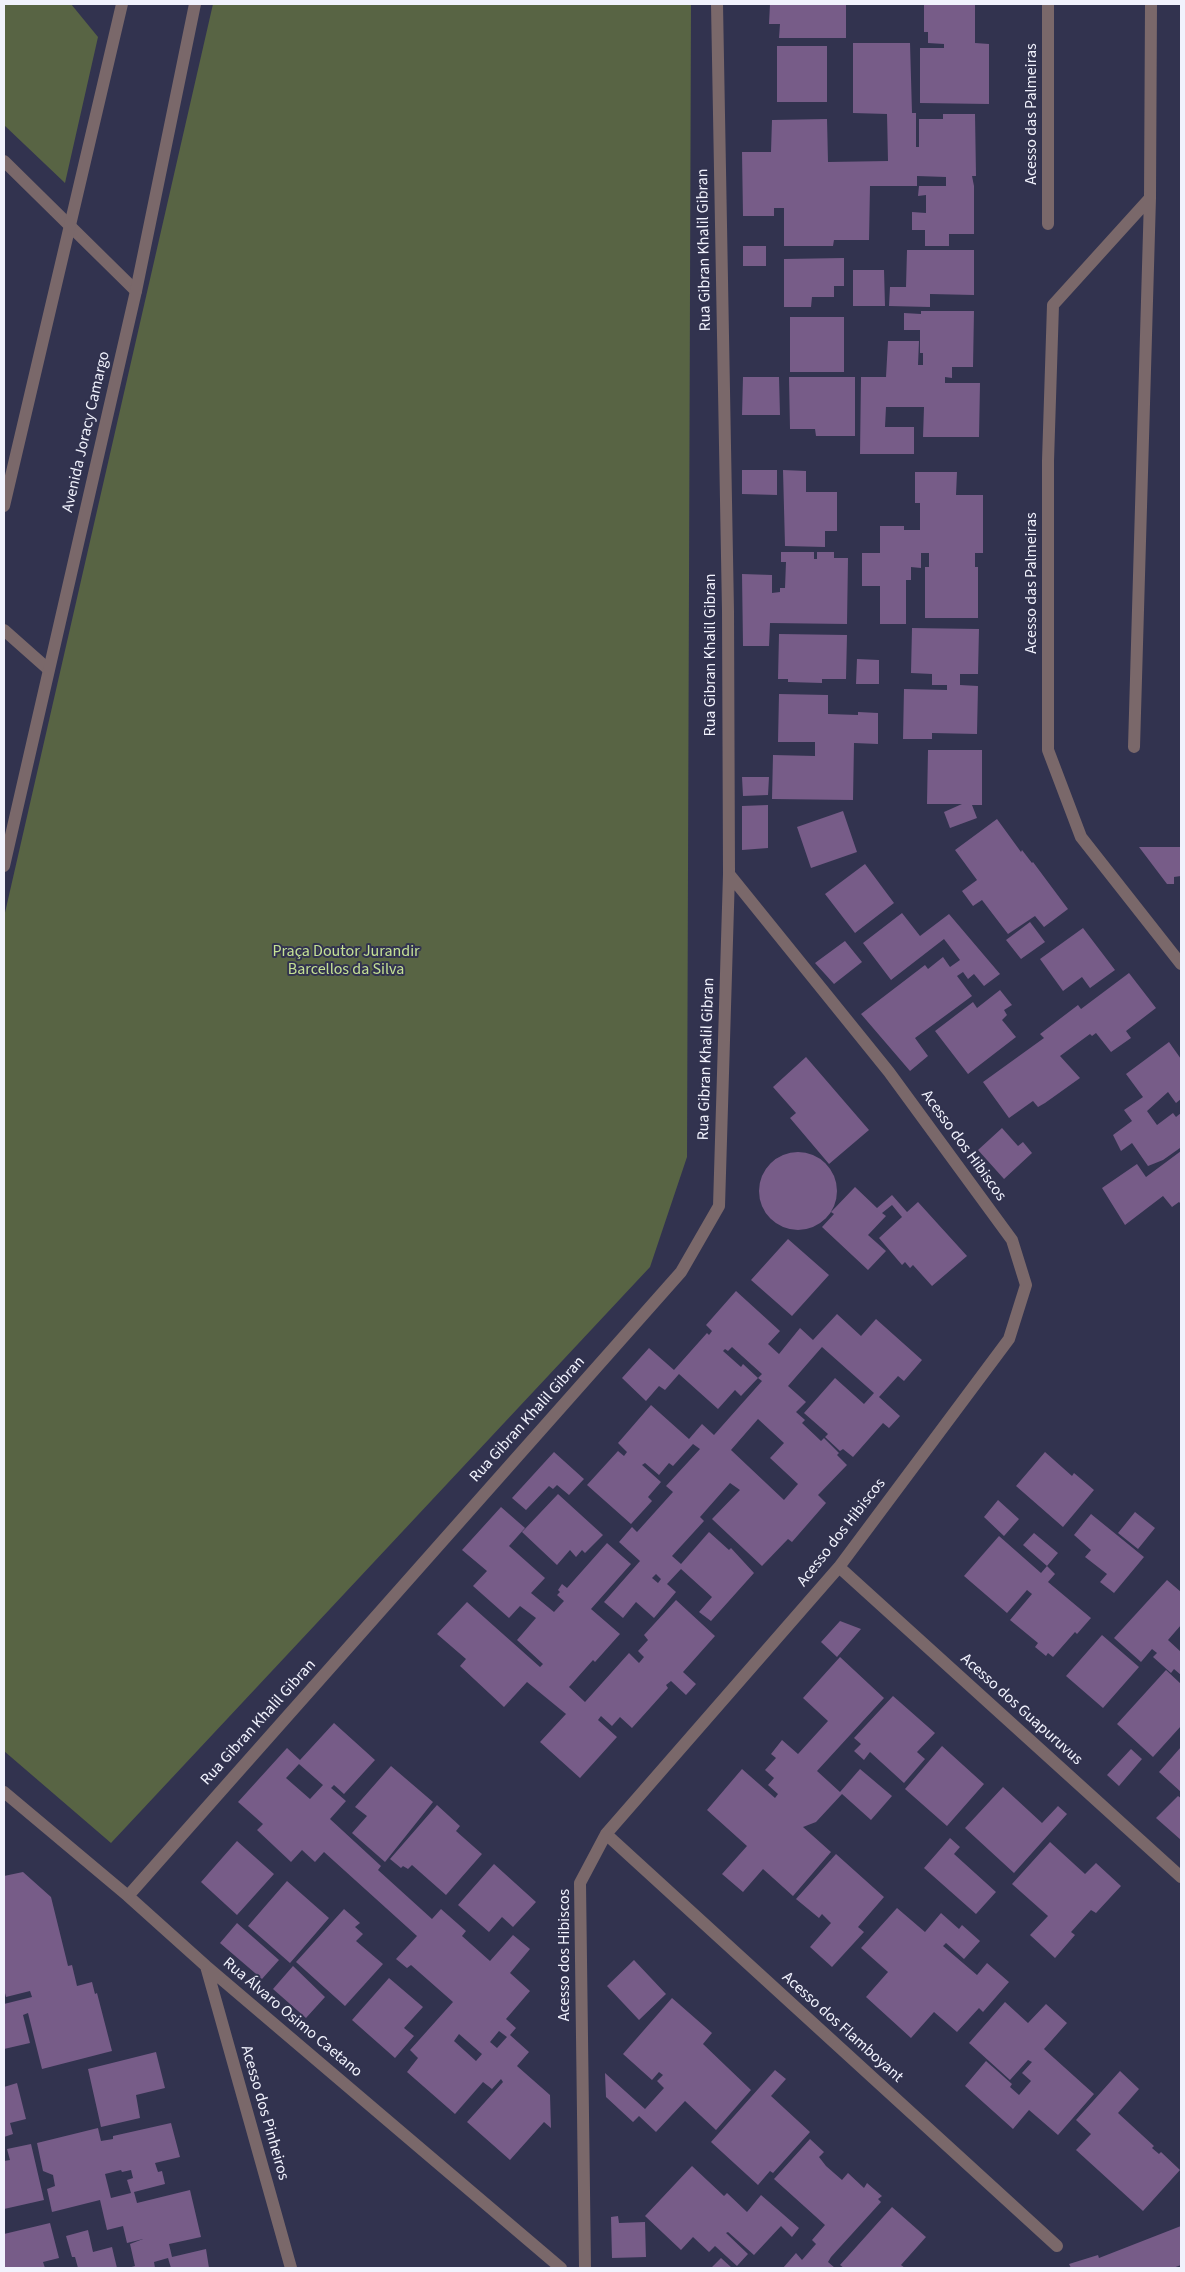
<!DOCTYPE html>
<html>
<head>
<meta charset="utf-8">
<style>
  body { margin:0 }
  #map { position:relative; width:1185px; height:2272px; overflow:hidden; background:#32334f; font-family:"Source Sans 3",sans-serif }
  canvas { display:block }
  .frame { position:absolute; inset:0; border:5px solid #f1f2fd; pointer-events:none }
</style>
</head>
<body>
<div id="map">
<canvas width="1185" height="2272"></canvas>
<div class="frame"></div>
</div>
<script>
const context = document.querySelector('canvas').getContext('2d');
context.lineJoin = 'round';
function fillPath(path, color) { context.fillStyle = color; context.fill(path, 'evenodd'); }
const shape = rows => new Path2D(rows.map(r => 'M' + r).join(''));
function trace(path, color, width, dash) { context.strokeStyle = color; context.lineWidth = width; context.lineCap = dash ? 'butt' : 'round'; context.setLineDash(dash || []); context.stroke(path); }
function write(font, color, halo, rows, align = 'center') {
  context.font = font + ' "Source Sans 3",sans-serif'; context.lineWidth = 4; context.setLineDash([]); context.textBaseline = 'middle'; context.strokeStyle = halo; context.fillStyle = color; for (const [text, x, y, turn = 0] of rows) {
    context.save(); context.translate(x, y); context.rotate((+turn || 0) * Math.PI / 180); context.textAlign = isNaN(turn) ? turn : align; if (halo) context.strokeText(text, 0, 0); context.fillText(text, 0, 0); context.restore();
  }
}
const green = shape([
  [4,4,71,4,98,37,65,183,4,125],
  [213,4,691,4,687,1157,650,1267,111,1843,4,1751,4,917]
]);
const building = shape([
  [770,4,846,4,846,38,779,38,780,24,769,24],
  [924,4,975,4,975,43,989,44,989,104,920,103,920,48,944,48,944,44,928,43,928,32,924,32],
  [853,43,910,43,912,113,916,113,916,147,919,147,919,119,943,119,943,114,975,114,976,176,972,176,974,186,974,234,949,234,949,246,925,246,925,230,912,230,912,212,926,213,926,195,918,196,919,186,946,186,946,177,917,176,917,186,870,186,869,240,834,240,833,246,784,246,784,208,774,208,774,216,743,216,742,152,771,152,772,120,827,119,828,162,888,161,887,114,853,113],
  [777,46,827,46,827,102,777,102],
  [743,246,766,246,766,266,743,266],
  [907,250,974,250,974,295,930,294,930,307,889,306,890,287,906,287],
  [844,258,844,286,834,286,834,297,812,297,811,307,784,307,784,259],
  [853,270,884,270,885,306,853,306],
  [921,311,974,311,973,367,952,367,952,378,945,377,945,383,980,383,979,437,923,437,924,407,886,407,885,427,914,427,914,454,860,454,861,377,886,377,888,341,919,341,918,365,923,365,923,353,920,353,920,330,904,330,904,313,921,314],
  [790,317,844,317,844,372,790,372],
  [743,377,779,377,780,415,742,415],
  [789,377,855,377,855,436,816,436,815,429,790,429],
  [742,470,777,470,777,495,742,494],
  [783,470,806,471,806,492,837,492,837,531,825,531,825,547,785,546],
  [915,472,957,472,956,495,983,495,983,553,975,553,975,567,978,567,978,618,925,618,925,567,929,567,929,553,921,553,921,568,911,567,911,580,906,580,906,624,880,624,880,586,862,586,862,553,880,553,880,526,904,526,904,530,920,530,920,503,915,503],
  [781,552,814,552,814,559,817,559,817,552,834,552,834,558,848,558,847,624,770,623,769,646,743,646,742,574,772,575,772,593,780,592,780,588,785,588,786,562,781,562],
  [912,628,979,629,978,674,960,674,960,685,978,686,977,734,932,733,932,739,903,739,904,689,947,690,947,685,932,685,932,674,911,673],
  [779,634,847,635,846,679,822,679,822,683,788,682,788,679,778,679],
  [857,659,879,660,879,684,856,684],
  [779,694,828,695,828,714,858,715,858,712,878,713,878,744,854,743,853,800,772,799,773,755,815,756,815,742,778,742],
  [928,750,982,750,982,805,972,805,977,818,950,828,944,812,962,804,927,804],
  [742,777,769,777,768,795,743,796],
  [768,805,768,848,742,850,742,806],
  [843,811,857,852,811,868,797,827],
  [997,819,1021,852,1022,850,1032,863,1033,862,1068,909,1044,927,1035,916,1008,934,982,900,973,906,962,891,977,880,955,850],
  [1139,847,1181,847,1181,876,1174,877,1174,884,1167,884],
  [865,864,894,903,855,933,825,894],
  [902,913,920,936,949,914,1000,974,984,986,974,974,968,979,963,972,957,976,972,996,915,1038,928,1056,910,1071,861,1014,925,965,928,969,943,957,950,967,960,960,944,939,891,980,863,943],
  [1030,922,1045,942,1021,959,1006,940],
  [1083,928,1115,970,1090,988,1082,977,1063,991,1040,959],
  [845,941,862,962,834,984,815,963],
  [1129,973,1156,1008,1126,1031,1131,1038,1111,1052,1096,1033,1092,1036,1090,1034,1060,1056,1080,1078,1045,1103,1038,1107,1033,1101,1009,1118,983,1082,1044,1038,1040,1034,1078,1005,1081,1009],
  [1000,990,1012,1005,1004,1010,1007,1015,1002,1020,1016,1037,968,1074,935,1031,973,1002,977,1008],
  [1169,1042,1181,1059,1181,1099,1176,1103,1168,1092,1147,1111,1157,1125,1173,1113,1176,1117,1181,1113,1181,1149,1180,1148,1163,1160,1148,1166,1132,1143,1121,1151,1113,1135,1132,1121,1124,1110,1143,1097,1126,1074],
  [806,1057,869,1130,829,1164,790,1118,796,1113,773,1087],
  [1002,1128,1018,1146,1023,1142,1032,1153,1004,1179,978,1150],
  [1181,1151,1181,1204,1179,1202,1172,1207,1163,1196,1125,1225,1102,1188,1137,1164,1146,1177],
  '759 1191a39 39 0 1 1 78 0a39 39 0 1 1-78 0Z',
  [855,1187,877,1208,892,1195,907,1212,918,1202,967,1256,932,1286,913,1265,910,1268,905,1262,902,1265,879,1238,902,1217,892,1205,882,1213,886,1216,868,1235,886,1251,868,1270,822,1227,834,1214,831,1212],
  [788,1239,829,1275,792,1316,751,1280],
  [736,1291,780,1331,768,1344,779,1354,800,1328,813,1340,837,1314,861,1336,876,1319,922,1360,904,1381,898,1376,879,1397,900,1416,889,1428,883,1423,853,1457,843,1449,840,1451,825,1437,828,1434,804,1413,835,1378,864,1404,874,1393,822,1347,788,1386,806,1402,796,1412,805,1420,802,1423,821,1441,824,1438,839,1453,837,1455,847,1465,818,1495,826,1503,792,1542,788,1539,762,1566,712,1519,740,1490,730,1483,700,1517,704,1521,672,1556,681,1564,709,1532,729,1550,731,1548,754,1573,711,1621,699,1612,712,1597,681,1569,667,1584,676,1592,654,1618,636,1602,623,1618,604,1602,640,1561,619,1542,632,1527,637,1532,673,1492,666,1486,700,1449,693,1444,673,1466,669,1463,659,1475,645,1463,642,1465,661,1482,648,1497,652,1501,631,1524,587,1485,618,1451,624,1456,627,1452,618,1443,651,1405,689,1439,702,1424,714,1435,762,1381,758,1378,762,1374,732,1347,728,1351,725,1349,723,1351,741,1367,743,1364,758,1378,741,1396,735,1390,718,1409,679,1374,665,1390,659,1386,646,1401,622,1378,649,1348,674,1370,707,1333,709,1335,712,1331,706,1325],
  [758,1419,784,1443,770,1458,798,1484,784,1500,731,1450],
  [656,1574,661,1579,658,1583,652,1578],
  [554,1452,584,1479,569,1495,557,1485,553,1489,549,1486,526,1510,512,1498],
  [1045,1452,1072,1476,1074,1473,1094,1490,1063,1527,1016,1486],
  [558,1494,603,1535,585,1553,582,1550,576,1557,570,1550,557,1565,522,1532],
  [998,1500,1019,1519,1004,1536,984,1517],
  [501,1507,525,1528,509,1546,545,1578,531,1593,554,1612,564,1601,557,1595,560,1592,558,1590,562,1584,567,1588,607,1543,631,1564,591,1609,620,1634,595,1662,593,1660,569,1687,585,1702,629,1653,639,1663,644,1657,638,1651,648,1640,644,1635,676,1600,715,1636,683,1672,696,1684,686,1695,671,1681,666,1685,668,1688,632,1728,620,1717,612,1726,601,1716,598,1720,617,1737,580,1778,540,1742,566,1714,527,1682,504,1707,460,1666,466,1659,437,1634,467,1602,540,1667,543,1664,517,1640,536,1618,520,1606,509,1618,473,1586,487,1571,462,1550],
  [1135,1512,1155,1528,1138,1549,1118,1533],
  [1091,1514,1144,1557,1114,1593,1100,1582,1107,1574,1085,1557,1091,1550,1074,1535],
  [1034,1533,1058,1553,1047,1566,1023,1545],
  [999,1536,1041,1573,1047,1566,1055,1574,1048,1582,1091,1618,1077,1634,1075,1632,1053,1657,1048,1653,1046,1656,1035,1647,1038,1643,1010,1620,1032,1594,1027,1590,1007,1613,964,1576],
  [1167,1580,1181,1592,1181,1625,1168,1640,1181,1652,1181,1675,1174,1669,1171,1673,1153,1657,1157,1653,1152,1649,1141,1662,1114,1638],
  [840,1621,861,1629,837,1657,821,1642],
  [1102,1635,1139,1667,1103,1708,1066,1676],
  [840,1657,884,1698,817,1771,840,1792,860,1769,892,1796,871,1820,842,1794,816,1822,803,1827,831,1852,793,1896,763,1869,743,1892,722,1874,747,1846,707,1810,742,1769,775,1798,778,1794,768,1785,774,1778,765,1770,776,1758,771,1754,782,1740,798,1754,828,1721,803,1698],
  [1166,1670,1181,1684,1181,1726,1153,1757,1117,1724],
  [893,1696,935,1733,917,1752,925,1759,904,1783,870,1752,864,1760,854,1751,861,1744,854,1738],
  [334,1723,375,1760,344,1794,334,1785,331,1788,346,1801,330,1819,381,1866,378,1870,432,1919,441,1909,466,1931,462,1936,490,1961,513,1935,530,1949,510,1973,530,1991,506,2019,516,2028,510,2035,529,2052,517,2066,550,2095,551,2128,544,2122,510,2160,467,2122,503,2082,501,2079,492,2089,483,2082,455,2114,407,2072,418,2058,410,2050,453,2002,411,1965,407,1968,396,1959,417,1936,324,1852,315,1862,302,1850,291,1862,257,1830,263,1824,238,1802,287,1748,300,1760],
  [299,1764,323,1785,310,1799,286,1778],
  [499,2031,507,2037,497,2048,490,2042],
  [459,2034,482,2054,476,2061,454,2041],
  [942,1746,984,1784,947,1826,905,1789],
  [1181,1747,1181,1792,1159,1772],
  [1131,1749,1142,1759,1119,1786,1107,1775],
  [391,1766,433,1802,385,1862,352,1833,367,1816,355,1807],
  [1003,1787,1042,1823,1058,1806,1067,1814,1014,1873,965,1828],
  [1178,1796,1181,1798,1181,1840,1156,1818],
  [437,1805,460,1826,456,1831,482,1854,446,1895,412,1865,408,1869,403,1866,401,1868,390,1859],
  [950,1838,960,1847,954,1854,996,1892,976,1914,924,1868],
  [237,1841,274,1874,237,1915,201,1882],
  [1050,1842,1085,1874,1096,1863,1121,1886,1096,1913,1091,1910,1071,1932,1075,1935,1055,1958,1030,1935,1048,1916,1012,1884],
  [836,1854,884,1897,858,1927,864,1932,832,1967,810,1947,831,1923,822,1914,819,1918,796,1899],
  [494,1864,536,1902,513,1927,502,1917,489,1932,458,1905],
  [23,1872,51,1897,68,1966,72,1965,77,1986,92,1982,95,1994,97,1993,112,2051,42,2069,28,2013,23,2015,30,2043,4,2049,4,2004,32,1997,30,1991,6,1997,4,1989,4,1876],
  [287,1881,329,1918,290,1963,248,1926],
  [897,1908,925,1932,941,1913,959,1929,962,1925,980,1941,964,1959,946,1943,943,1946,977,1975,987,1963,1009,1982,983,2012,979,2008,957,2032,934,2012,911,2038,866,1997,888,1972,861,1948],
  [344,1909,360,1923,355,1927,363,1934,356,1941,383,1964,345,2006,296,1962],
  [237,1923,279,1960,262,1979,220,1943],
  [634,1960,666,1994,639,2020,607,1986],
  [293,1966,325,1997,306,2018,273,1989],
  [389,1978,423,2007,404,2028,414,2036,395,2058,352,2020],
  [672,1998,712,2033,703,2044,751,2090,716,2130,685,2101,656,2132,639,2116,633,2122,606,2097,605,2073,645,2109,664,2088,657,2081,663,2075,659,2072,652,2080,623,2054],
  [1005,2002,1028,2023,1046,2004,1067,2023,1044,2049,1094,2094,1058,2135,1029,2110,1013,2129,965,2086,986,2061,1012,2084,1010,2087,1019,2095,1031,2081,1022,2073,1032,2062,1028,2060,1010,2080,969,2043],
  [156,2052,165,2088,136,2095,140,2118,101,2127,88,2069],
  [775,2070,786,2079,771,2096,810,2132,773,2173,770,2171,758,2185,711,2142],
  [1120,2071,1139,2089,1118,2113,1154,2146,1152,2148,1159,2154,1161,2152,1180,2170,1143,2211,1076,2150,1091,2134,1076,2120],
  [17,2083,26,2119,10,2123,13,2134,4,2137,4,2087],
  [171,2123,180,2157,155,2163,158,2172,162,2171,165,2184,134,2192,137,2203,190,2190,201,2237,169,2244,172,2257,206,2249,209,2268,171,2268,168,2258,154,2262,155,2268,128,2268,135,2266,130,2244,143,2239,127,2243,123,2226,107,2230,100,2200,52,2212,47,2189,55,2186,53,2175,43,2171,37,2143,98,2128,101,2141,113,2139,113,2136],
  [121,2170,122,2172,131,2170,133,2178,127,2180,131,2193,111,2198,105,2174],
  [810,2139,824,2152,819,2157,826,2166,842,2180,848,2173,864,2188,867,2183,882,2196,878,2199,881,2202,831,2257,828,2262,835,2268,783,2268,796,2253,802,2260,816,2244,812,2240,825,2225,774,2179],
  [31,2144,44,2200,4,2209,4,2161,10,2160,7,2149],
  [692,2166,724,2196,727,2193,747,2212,761,2195,799,2228,792,2237,781,2226,754,2255,728,2232,726,2233,748,2254,737,2266,715,2246,709,2252,693,2237,681,2250,645,2216],
  [892,2207,926,2237,901,2265,905,2268,844,2268,840,2265],
  [618,2216,619,2223,645,2222,646,2257,612,2258,611,2217],
  [50,2223,59,2258,43,2262,45,2268,4,2268,4,2234],
  [1181,2226,1181,2265,1173,2268,1071,2268,1069,2264,1098,2255,1099,2258],
  [88,2230,93,2252,112,2247,117,2268,78,2268,75,2257,72,2257,66,2236],
  [721,2258,732,2268,711,2268]
]);
const minor = shape([
  [1048,4,1048,224],
  [1151,4,1150,198,1053,305,1048,461,1048,750,1081,837,1181,964],
  [4,161,136,291],
  [4,630,48,669],
  [1134,747,1150,198],
  [839,1567,1181,1877],
  [4,1792,128,1896,206,1966,561,2268],
  [606,1834,1057,2246],
  [128,1896,681,1272,719,1206,729,874,728,611,717,4],
  [206,1966,291,2268],
  [585,2268,580,1883,606,1834,839,1567,1009,1339,1026,1285,1012,1240,889,1072,729,874]
]);
const tertiary = shape([
  [4,506,122,4],
  [4,866,136,291,195,4]
]);
const streetNames = [
  ["Acesso das Palmeiras",1032,114,-90],
  ["Rua Gibran Khalil Gibran",705,250,-91],
  ["Avenida Joracy Camargo",87,432,-77],
  ["Acesso das Palmeiras",1032,583,-90],
  ["Rua Gibran Khalil Gibran",711,655,-90],
  ["Rua Gibran Khalil Gibran",707,1059,-88],
  ["Acesso dos Hibiscos",963,1146,54],
  ["Rua Gibran Khalil Gibran",528,1420,-48],
  ["Acesso dos Hibiscos",842,1533,-52],
  ["Acesso dos Guapuruvus",1021,1710,42],
  ["Rua Gibran Khalil Gibran",259,1723,-48],
  ["Acesso dos Hibiscos",565,1955,-90],
  ["Rua Álvaro Osimo Caetano",292,2018,40],
  ["Acesso dos Flamboyant",842,2028,42],
  ["Acesso dos Pinheiros",264,2113,74]
];
const parkNames = [
  ["Praça Doutor Jurandir",346,952],
  ["Barcellos da Silva",346,970]
];
fillPath(green, '#586444');
fillPath(building, '#775c88');
trace(minor, '#7a686a', 12);
trace(tertiary, '#7a686a', 12);
write('16px', '#f1f2fd', '#32334f', streetNames);
write('16px', '#c5e195', '#32334f', parkNames);
</script>
</body>
</html>
